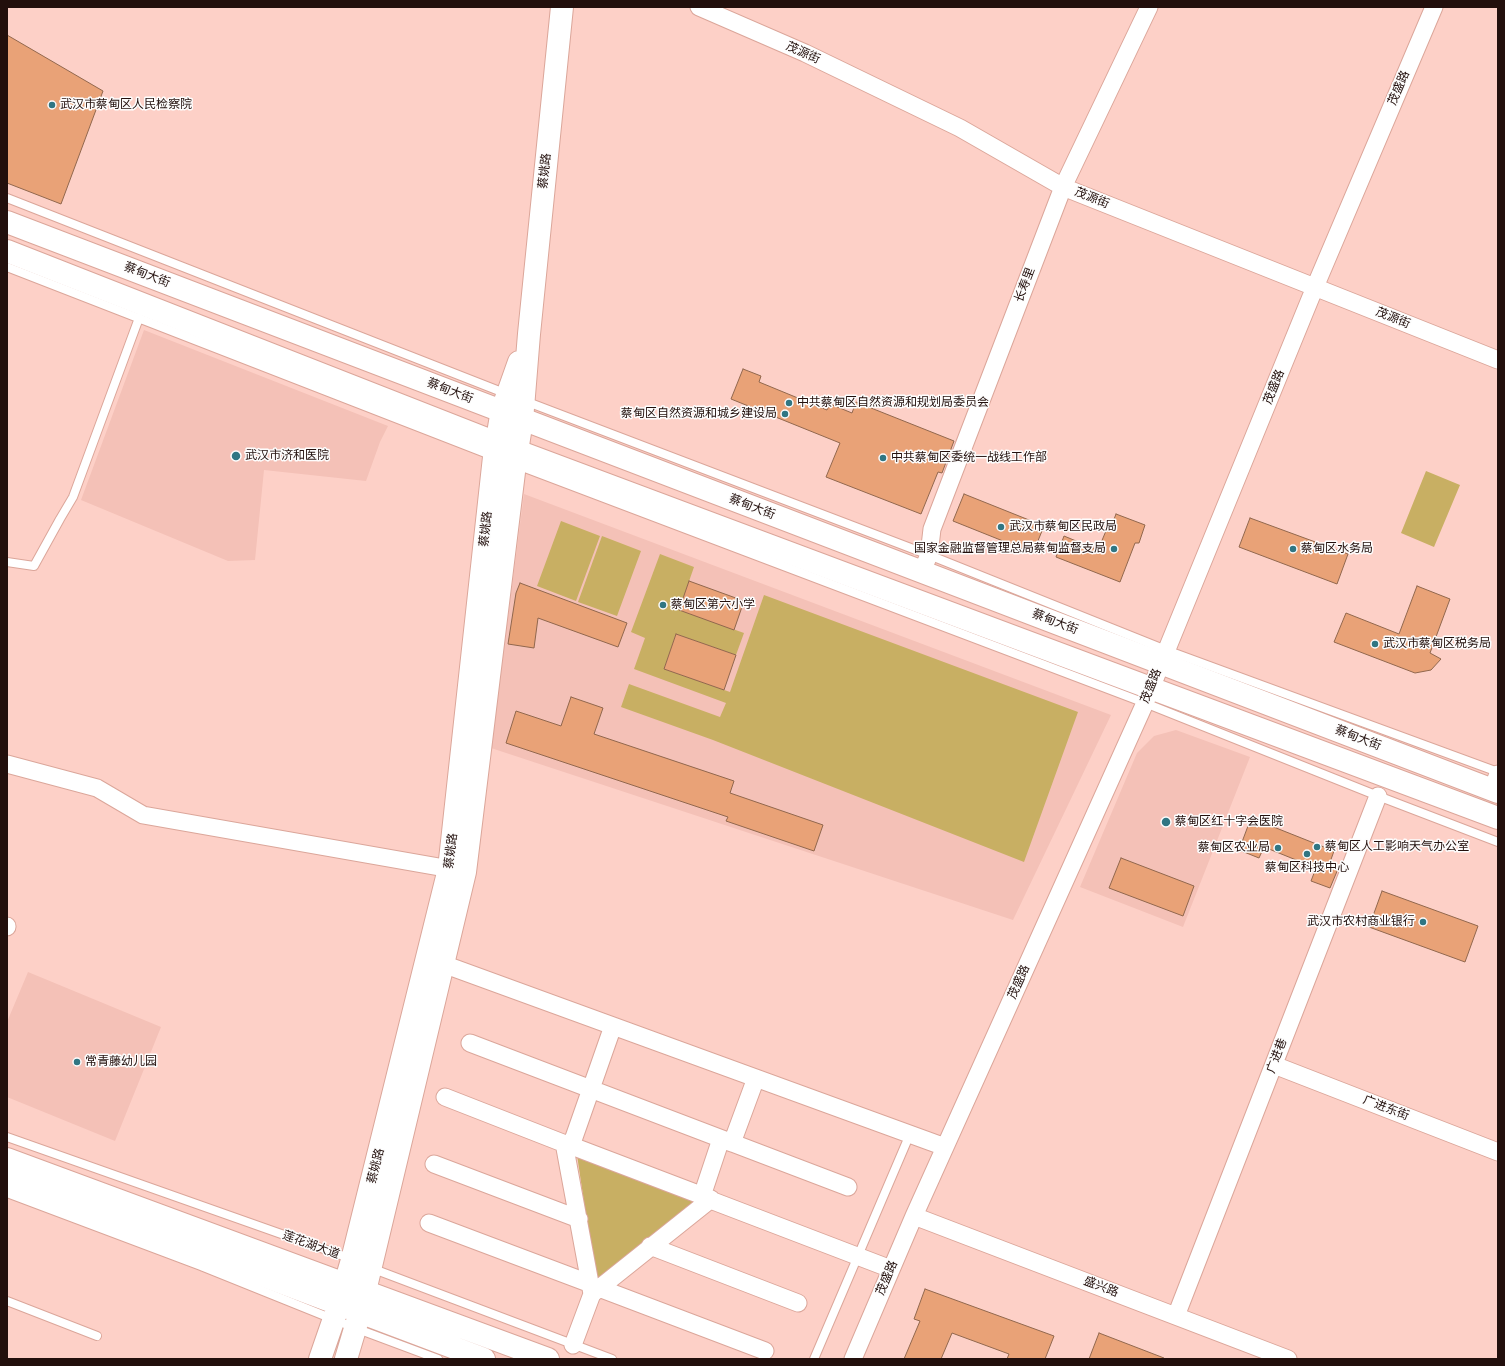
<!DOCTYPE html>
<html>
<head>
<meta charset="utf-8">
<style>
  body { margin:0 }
  #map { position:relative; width:1505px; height:1366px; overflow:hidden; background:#fdd0c7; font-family:"Noto Sans",sans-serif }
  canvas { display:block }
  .frame { position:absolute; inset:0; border:8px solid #220f0c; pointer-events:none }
</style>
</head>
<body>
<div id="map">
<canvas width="1505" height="1366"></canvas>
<div class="frame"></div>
</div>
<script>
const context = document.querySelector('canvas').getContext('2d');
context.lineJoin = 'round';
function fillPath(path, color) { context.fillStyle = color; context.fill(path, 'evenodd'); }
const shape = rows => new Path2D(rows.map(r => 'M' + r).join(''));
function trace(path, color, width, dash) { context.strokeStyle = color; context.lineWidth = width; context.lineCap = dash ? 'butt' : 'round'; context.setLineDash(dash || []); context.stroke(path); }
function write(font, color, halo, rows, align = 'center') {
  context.font = font + ' "Noto Sans","Noto Sans SC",sans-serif'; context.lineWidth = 3; context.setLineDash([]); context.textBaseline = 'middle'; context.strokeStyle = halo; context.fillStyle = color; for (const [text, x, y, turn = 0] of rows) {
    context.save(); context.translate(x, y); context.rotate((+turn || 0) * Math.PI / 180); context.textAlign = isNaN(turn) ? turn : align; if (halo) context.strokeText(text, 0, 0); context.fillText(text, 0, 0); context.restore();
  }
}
const built = shape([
  [144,330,388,426,380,442,366,481,264,470,255,560,228,561,81,500],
  [524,494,1111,715,1013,920,491,748],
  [1176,730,1250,757,1183,927,1080,887,1137,753,1154,736],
  [28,972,161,1027,115,1141,7,1097,7,1022]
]);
const green = shape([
  [1426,471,1460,485,1434,547,1401,533],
  [561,521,600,536,576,601,537,586],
  [602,536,641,551,617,616,578,602],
  [660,554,694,567,679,610,744,633,736,655,676,634,664,669,730,692,764,595,1078,712,1024,862,713,740,621,707,629,684,720,717,726,703,634,669,645,638,631,632],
  [577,1155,695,1200,596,1283]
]);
const building = shape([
  [7,35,103,91,61,204,7,183,7,35],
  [743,369,761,376,759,382,827,410,830,404,852,413,856,402,954,441,942,473,938,472,921,514,826,477,840,443,731,399,743,369],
  [964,494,1044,526,1033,553,953,521,964,494],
  [1116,514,1145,525,1139,543,1135,543,1120,582,1056,557,1064,536,1098,550,1108,526,1111,527,1116,514],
  [1250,518,1348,554,1337,584,1239,547,1250,518],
  [689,581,744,601,734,630,679,610,689,581],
  [520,583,627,623,618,647,538,618,534,648,508,644,516,593,520,583],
  [1417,586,1450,599,1430,653,1441,659,1431,670,1415,673,1334,642,1346,613,1399,634,1417,586],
  [676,634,736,655,724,690,664,669,676,634],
  [571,697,603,708,594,734,734,781,730,793,823,825,814,851,726,821,728,817,506,743,516,711,561,726,571,697],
  [1251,818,1334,851,1329,865,1338,869,1330,888,1311,881,1316,868,1264,847,1259,858,1239,850,1251,818],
  [1121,858,1194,886,1183,916,1109,888,1121,858],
  [1382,891,1478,926,1465,962,1369,927,1382,891],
  [925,1289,1054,1336,1045,1359,1007,1359,1009,1354,952,1333,941,1359,904,1359,920,1321,914,1319,925,1289],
  [1099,1333,1164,1358,1164,1359,1089,1359,1099,1333]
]);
const lane = shape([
  [7,198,507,394],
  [7,267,493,456],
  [525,401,929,555,1166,650,1498,772],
  [517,465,1145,703,1378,796,1498,842],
  [7,562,34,566,60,519,73,497,139,318],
  [7,1137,352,1259],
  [7,1193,201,1266,355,1328,438,1359],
  [371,1268,612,1359],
  [7,1301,97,1336],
  [814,1359,910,1134]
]);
const street = shape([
  [699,7,805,53,960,128,1063,187,1498,360],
  [922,571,929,555,932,529,1063,187,1149,7],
  [7,764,97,788,143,815,462,871],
  [1492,790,1498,774],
  [7,926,7,927],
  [432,960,945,1147],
  [470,1043,848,1187],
  [1274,1065,1498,1152],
  [445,1097,573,1147],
  [571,1146,613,1026],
  [434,1164,579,1219],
  [700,1196,891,1269],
  [702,1196,721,1139,732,1143,756,1078],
  [914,1216,1288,1359],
  [429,1223,591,1284,592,1294,599,1288,765,1351],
  [650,1246,798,1303],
  [1176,1316,1378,796],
  [573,1345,592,1294,564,1143,711,1199,592,1294],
  [853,1359,914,1216,1145,703,1315,287,1434,7]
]);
const secondary = shape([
  [7,1159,548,1359],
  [7,1179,484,1359],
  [320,1359,339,1304,352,1260,449,869,494,457,502,410,519,362],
  [346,1359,360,1312,465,872,515,464,522,420,529,334,562,7]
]);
const primary = shape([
  [7,222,1498,792],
  [7,251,517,451,1498,818]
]);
const markers = [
  [52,105,4,"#307683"],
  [789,403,4,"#307683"],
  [785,414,4,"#307683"],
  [236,456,5,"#307683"],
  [883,458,4,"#307683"],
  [1001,527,4,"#307683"],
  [1114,549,4,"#307683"],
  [1293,549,4,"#307683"],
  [663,605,4,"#307683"],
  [1375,644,4,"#307683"],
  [1166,822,5,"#307683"],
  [1317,847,4,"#307683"],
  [1278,848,4,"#307683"],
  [1307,854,4,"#307683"],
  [1423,922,4,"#307683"],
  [77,1062,4,"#307683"]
];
const streetNames = [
  ["茂源街",803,53,24],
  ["茂盛路",1399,88,-67],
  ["蔡姚路",545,171,-84],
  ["茂源街",1092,198,22],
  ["蔡甸大街",147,275,21],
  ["长寿里",1025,285,-69],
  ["茂源街",1393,318,22],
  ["茂盛路",1274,387,-68],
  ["蔡甸大街",450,391,21],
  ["蔡甸大街",752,507,21],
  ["蔡姚路",486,529,-84],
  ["蔡甸大街",1055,622,21],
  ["茂盛路",1151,686,-68],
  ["蔡甸大街",1358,738,21],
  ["蔡姚路",451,851,-83],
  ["茂盛路",1019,982,-66],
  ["广进巷",1277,1056,-69],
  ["广进东街",1386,1108,21],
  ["蔡姚路",376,1166,-76],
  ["莲花湖大道",311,1245,20],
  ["茂盛路",887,1278,-67],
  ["盛兴路",1101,1287,21]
];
const poiNames = [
  ["武汉市蔡甸区人民检察院",60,105],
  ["中共蔡甸区自然资源和规划局委员会",797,403],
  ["蔡甸区自然资源和城乡建设局",777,414,"right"],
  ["武汉市济和医院",245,456],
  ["中共蔡甸区委统一战线工作部",891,458],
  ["武汉市蔡甸区民政局",1009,527],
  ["国家金融监督管理总局蔡甸监督支局",1106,549,"right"],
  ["蔡甸区水务局",1301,549],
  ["蔡甸区第六小学",671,605],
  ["武汉市蔡甸区税务局",1383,644],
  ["蔡甸区红十字会医院",1175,822],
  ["蔡甸区人工影响天气办公室",1325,847],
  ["蔡甸区农业局",1270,848,"right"],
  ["蔡甸区科技中心",1307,868,"center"],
  ["武汉市农村商业银行",1415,922,"right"],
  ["常青藤幼儿园",85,1062]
];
fillPath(built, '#f4c1b7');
fillPath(green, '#c8af63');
fillPath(building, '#e9a277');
trace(building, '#91674d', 1);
trace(lane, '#dba69a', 10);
trace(street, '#dba69a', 19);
trace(secondary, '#dba69a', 24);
trace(primary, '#dba69a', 24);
trace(lane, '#fff', 8);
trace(street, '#fff', 17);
trace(secondary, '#fff', 22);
trace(primary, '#fff', 22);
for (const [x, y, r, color] of markers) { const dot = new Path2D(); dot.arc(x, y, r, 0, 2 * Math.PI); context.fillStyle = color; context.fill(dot); trace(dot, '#fdfdfd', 1.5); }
write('12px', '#220f0c', '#fdfdfd', streetNames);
write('12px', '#220f0c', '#fdfdfd', poiNames, 'left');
</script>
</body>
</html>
